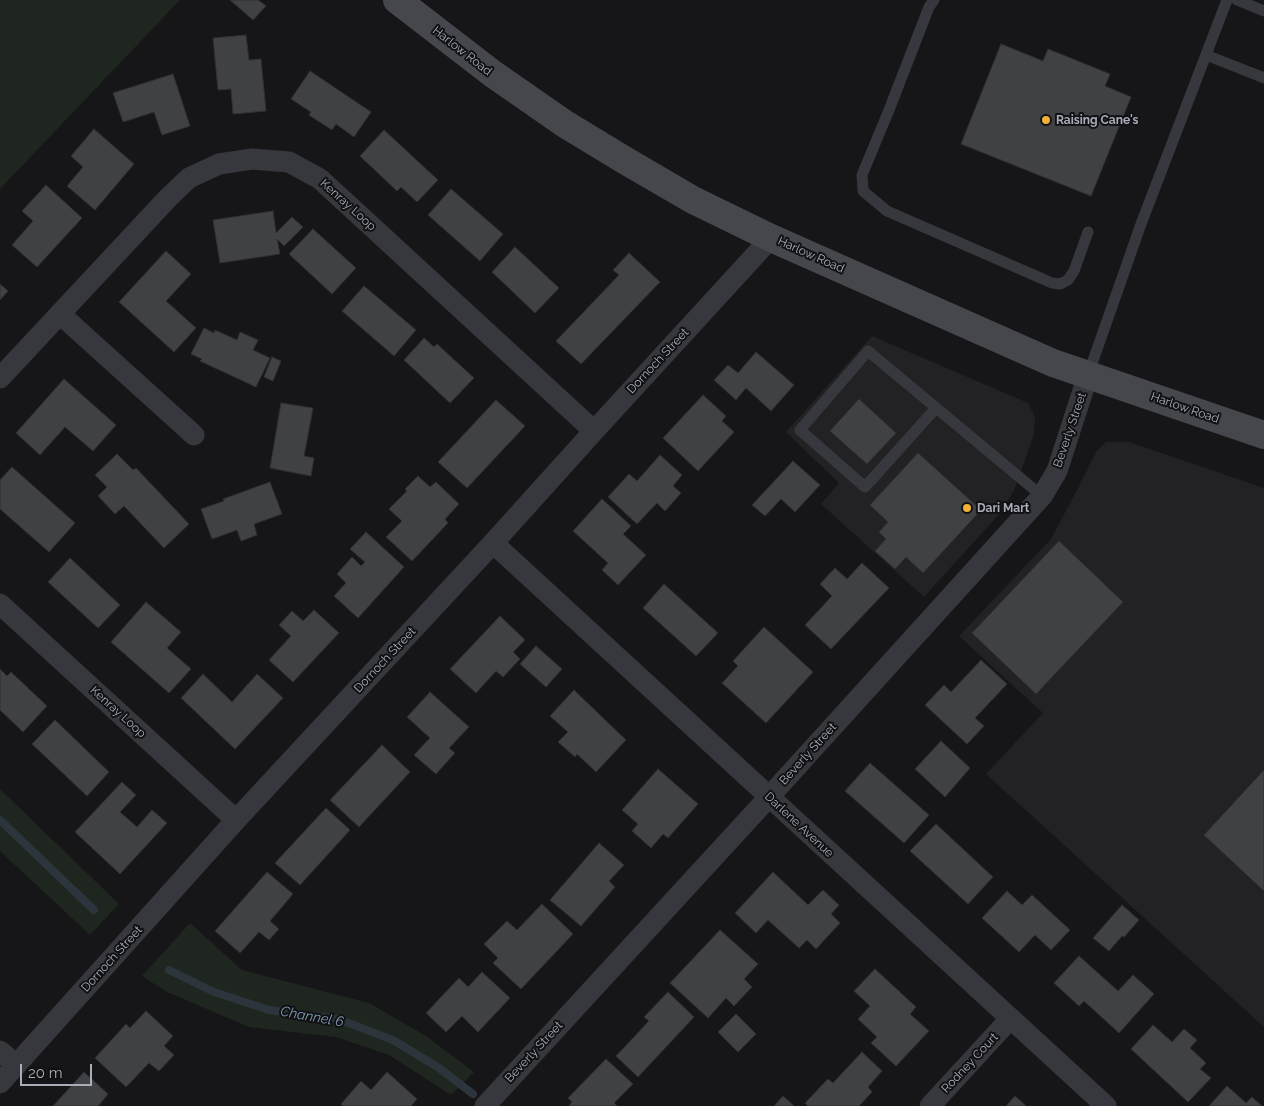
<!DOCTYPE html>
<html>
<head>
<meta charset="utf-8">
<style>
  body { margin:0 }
  #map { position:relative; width:1264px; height:1106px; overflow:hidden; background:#161618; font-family:Raleway,sans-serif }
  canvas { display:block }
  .scale { position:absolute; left:20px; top:1064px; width:72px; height:22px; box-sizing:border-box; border:2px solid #a8adb8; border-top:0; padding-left:6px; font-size:15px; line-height:18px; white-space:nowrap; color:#a8adb8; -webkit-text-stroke:4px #111113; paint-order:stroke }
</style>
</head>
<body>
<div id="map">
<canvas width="1264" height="1106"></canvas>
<div class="scale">20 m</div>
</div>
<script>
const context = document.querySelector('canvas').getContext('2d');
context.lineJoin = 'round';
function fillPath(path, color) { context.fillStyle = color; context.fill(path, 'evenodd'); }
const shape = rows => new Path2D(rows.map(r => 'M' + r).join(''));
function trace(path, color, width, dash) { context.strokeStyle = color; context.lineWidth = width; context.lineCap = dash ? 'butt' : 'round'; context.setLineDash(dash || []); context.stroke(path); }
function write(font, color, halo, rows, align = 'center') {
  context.font = font + ' Raleway,sans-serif'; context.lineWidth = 4; context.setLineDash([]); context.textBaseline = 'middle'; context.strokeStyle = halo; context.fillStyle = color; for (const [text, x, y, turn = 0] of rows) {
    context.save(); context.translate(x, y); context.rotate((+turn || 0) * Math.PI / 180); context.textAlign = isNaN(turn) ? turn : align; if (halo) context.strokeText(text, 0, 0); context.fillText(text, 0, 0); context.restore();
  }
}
const built = shape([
  [872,336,1028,403,1035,417,1034,434,1015,488,1002,511,924,597,821,504,839,483,786,432],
  [1106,442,1129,442,1264,488,1264,1027,986,774,1043,713,959,636,1051,539,1077,490,1096,452]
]);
const green = shape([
  [0,0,180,0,0,189],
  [0,789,119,904,90,935,0,851],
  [190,923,242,970,369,1003,426,1036,474,1072,451,1095,389,1055,336,1037,249,1027,167,992,142,976]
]);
const stream = shape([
  [0,820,94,910],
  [169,970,214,992,269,1010,338,1019,393,1040,439,1068,473,1094]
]);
const building = shape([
  [230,0,258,0,266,6,253,20,230,0],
  [246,35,249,60,261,59,266,111,233,114,231,89,218,90,213,38,246,35],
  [1001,44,1043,61,1048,49,1110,74,1105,86,1131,97,1091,196,961,144,1001,44],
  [310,71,371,112,354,137,336,124,332,130,309,115,311,112,291,99,310,71],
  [173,74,190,126,162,135,154,112,123,122,113,93,173,74],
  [94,129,134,164,95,210,67,186,83,167,71,156,94,129],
  [384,130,438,180,417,202,401,187,397,191,360,156,384,130],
  [46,185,82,218,37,267,12,245,33,221,22,211,46,185],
  [451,189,503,234,480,261,428,215,451,189],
  [273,211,276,233,292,217,303,227,284,246,277,239,280,254,220,263,213,220,273,211],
  [313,229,356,268,332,294,289,254,313,229],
  [515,247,559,288,535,313,492,272,515,247],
  [166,251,191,274,166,301,196,328,174,352,119,302,166,251],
  [629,253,660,282,581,364,556,341,619,275,613,270,629,253],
  [0,284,8,291,0,300,0,284],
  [364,286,416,330,394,356,342,311,364,286],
  [204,328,214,333,215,330,237,340,240,332,258,340,253,350,270,358,256,387,200,361,202,359,191,354,204,328],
  [424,338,434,347,437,344,474,378,450,403,404,360,424,338],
  [756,352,794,385,771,411,746,388,736,400,714,380,728,365,738,373,756,352],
  [272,357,281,361,273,381,264,377,272,357],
  [64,379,116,425,93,451,65,427,40,455,16,433,64,379],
  [703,395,726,416,722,421,734,432,698,471,663,438,703,395],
  [859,399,896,433,867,464,830,431,859,399],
  [496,400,525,426,467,488,438,462,496,400],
  [281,403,313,408,304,456,314,458,311,476,270,468,281,403],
  [918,453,981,510,923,573,906,557,895,569,875,551,886,539,879,532,888,522,870,505,918,453],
  [117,454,133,470,136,468,189,524,164,548,124,506,115,514,98,496,107,487,95,475,117,454],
  [660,455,682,475,673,486,681,493,665,511,657,503,637,524,608,497,629,474,637,481,660,455],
  [793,461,820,485,795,512,781,499,765,516,752,505,793,461],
  [12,467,75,523,49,552,0,509,0,480,12,467],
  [418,476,430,487,436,482,459,504,445,519,448,523,412,561,386,537,402,521,389,509,407,491,405,489,418,476],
  [270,482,282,514,254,524,257,535,241,541,237,530,212,539,201,509,224,501,223,499,270,482],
  [602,499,631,526,623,534,646,555,618,585,602,570,608,563,573,531,602,499],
  [366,532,404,567,358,618,334,596,346,583,337,574,352,557,361,566,365,562,350,549,366,532],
  [1059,541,1123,602,1036,694,972,633,1059,541],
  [70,558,120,605,98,628,48,582,70,558],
  [862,563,889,588,831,649,805,625,832,596,820,584,835,568,847,579,862,563],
  [664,584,718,633,696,656,643,608,664,584],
  [146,602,181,632,167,648,191,669,169,693,111,642,146,602],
  [314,610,339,633,293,682,269,660,291,636,279,625,292,611,303,621,314,610],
  [500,616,525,640,513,652,520,659,503,677,496,671,476,693,450,669,500,616],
  [764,627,813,672,766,723,722,683,738,666,733,661,764,627],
  [536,646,562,669,546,687,520,664,536,646],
  [981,660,1007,684,975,718,984,726,967,744,925,705,944,685,951,692,981,660],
  [0,669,7,676,11,672,47,706,23,732,0,710,0,669],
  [203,674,232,702,257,674,283,698,235,749,181,698,203,674],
  [574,690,626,740,596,772,577,754,575,757,558,742,568,732,550,716,574,690],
  [430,692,469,727,449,748,455,753,436,774,414,755,430,738,407,717,430,692],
  [55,720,109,772,87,796,32,744,55,720],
  [941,741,970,768,945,797,915,769,941,741],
  [382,745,410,772,359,827,330,800,382,745],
  [870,763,929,815,904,843,845,791,870,763],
  [658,769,698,804,668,838,663,834,651,848,632,831,638,824,622,810,658,769],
  [1264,770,1264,891,1204,835,1264,770],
  [122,782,136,795,120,812,137,827,152,810,167,823,120,874,75,832,122,782],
  [326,808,350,830,300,885,275,863,326,808],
  [936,824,993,877,968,904,910,851,936,824],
  [599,843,624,865,609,881,615,887,581,926,550,900,599,843],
  [267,872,293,894,270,921,279,929,269,940,259,932,240,953,215,931,267,872],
  [773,872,808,905,823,890,839,905,831,914,840,923,816,949,807,940,799,948,768,920,756,933,735,913,773,872],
  [1007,891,1022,905,1032,895,1070,930,1051,950,1035,935,1019,952,982,918,1007,891],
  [542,904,573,934,521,989,493,963,498,958,484,944,507,921,517,930,542,904],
  [1122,905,1139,920,1124,937,1122,936,1109,951,1093,938,1122,905],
  [720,930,758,964,744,979,752,987,734,1006,726,998,708,1018,670,983,720,930],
  [1079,956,1118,991,1133,975,1154,994,1119,1033,1084,1001,1079,1006,1054,983,1079,956],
  [875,969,916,1007,910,1014,929,1031,896,1066,871,1043,877,1037,858,1019,870,1006,854,991,875,969],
  [482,972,510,998,478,1032,462,1016,446,1032,426,1013,459,978,468,987,482,972],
  [668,992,694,1017,638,1077,616,1056,649,1021,644,1017,668,992],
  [146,1011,173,1036,164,1046,174,1055,159,1071,149,1063,126,1087,95,1058,126,1024,130,1028,146,1011],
  [736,1014,756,1034,738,1052,718,1032,736,1014],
  [1153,1025,1172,1042,1184,1029,1197,1040,1190,1048,1206,1063,1200,1069,1211,1078,1188,1102,1131,1049,1153,1025],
  [862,1052,882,1071,868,1087,872,1092,859,1106,808,1106,805,1103,828,1079,833,1083,862,1052],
  [606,1059,633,1084,614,1103,617,1106,569,1106,572,1102,568,1098,606,1059],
  [84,1072,108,1094,98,1106,53,1106,84,1072],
  [387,1072,417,1099,411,1106,343,1106,341,1104,361,1081,371,1090,387,1072],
  [1227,1086,1246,1103,1252,1097,1262,1106,1209,1106,1227,1086],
  [783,1096,794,1106,774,1106,783,1096],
  [1015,1096,1026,1106,1006,1106,1015,1096]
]);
const lane = shape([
  [934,0,929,7,889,110,862,175,863,191,887,211,1052,283,1060,284,1068,280,1074,271,1088,232],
  [1237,0,1264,11],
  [1206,55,1264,78],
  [1088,375,1141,224,1227,0],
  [936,408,865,487,800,430,868,351,1042,496]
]);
const street = shape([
  [60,314,194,435],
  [0,378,168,198,189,178,219,164,252,159,289,162,320,179,594,431],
  [493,543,1106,1106],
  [0,604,236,820],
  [0,1051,16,1065],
  [0,1083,236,820,493,543,594,431,771,238],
  [485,1106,769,797,1042,496,1057,471,1088,375],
  [930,1106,1010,1019]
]);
const secondary = shape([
  [397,0,493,74,565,124,626,161,693,200,771,238,1053,363,1264,435]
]);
const markers = [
  [1046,120,5,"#f2b134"],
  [967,508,5,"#f2b134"]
];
const streetNames = [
  ["Harlow Road",462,51,38],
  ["Kenray Loop",348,205,42],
  ["Harlow Road",811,255,24],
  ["Dornoch Street",658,361,-47],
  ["Harlow Road",1185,408,19],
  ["Beverly Street",1070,430,-71],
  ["Dornoch Street",385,660,-47],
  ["Kenray Loop",118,712,42],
  ["Beverly Street",808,754,-48],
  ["Darlene Avenue",799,825,43],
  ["Dornoch Street",112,959,-48],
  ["Beverly Street",534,1052,-47],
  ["Rodney Court",970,1063,-47]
];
const poiNames = [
  ["Raising Cane's",1056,120],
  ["Dari Mart",977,508]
];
const waterNames = [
  ["Channel 6",312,1017,10]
];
fillPath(built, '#222225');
fillPath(green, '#1e261f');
trace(stream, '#2c353c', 8);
fillPath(building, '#404145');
trace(building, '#303034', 1);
trace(lane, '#37383d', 11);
trace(street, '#37383d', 21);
trace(secondary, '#45474d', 28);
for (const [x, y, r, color] of markers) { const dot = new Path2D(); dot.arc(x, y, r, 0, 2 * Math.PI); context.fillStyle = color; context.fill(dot); trace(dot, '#111113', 2); }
write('12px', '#a8adb8', '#111113', streetNames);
write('bold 12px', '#a8adb8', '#111113', poiNames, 'left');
write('italic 14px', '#7f9bb3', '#111113', waterNames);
</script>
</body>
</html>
